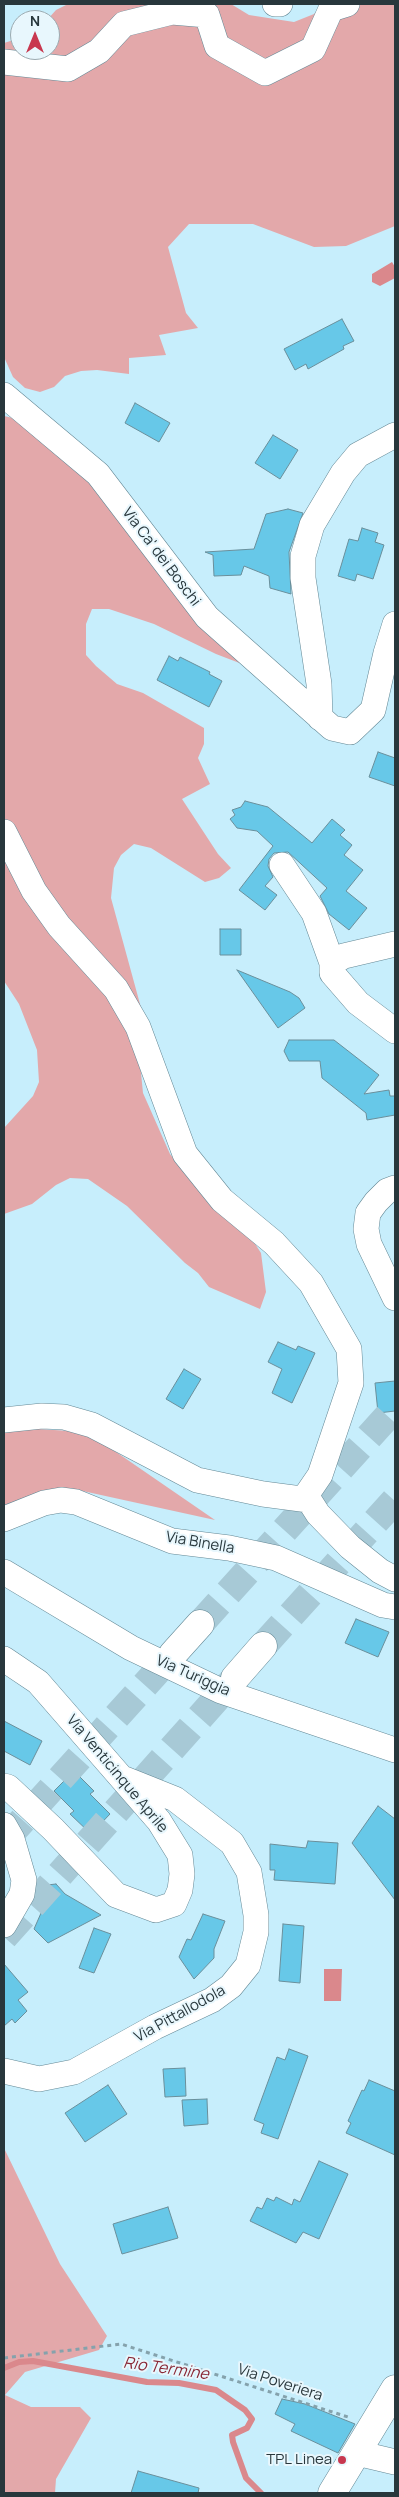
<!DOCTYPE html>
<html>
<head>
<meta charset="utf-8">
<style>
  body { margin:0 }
  #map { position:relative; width:399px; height:2497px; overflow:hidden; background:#c7eefc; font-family:Manrope,sans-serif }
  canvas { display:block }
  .frame { position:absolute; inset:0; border:5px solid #28373c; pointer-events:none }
  .north { position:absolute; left:10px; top:10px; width:50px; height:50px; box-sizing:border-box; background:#e8f7fd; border:1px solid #9baab0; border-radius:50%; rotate:0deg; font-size:14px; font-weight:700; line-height:20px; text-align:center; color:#28373c }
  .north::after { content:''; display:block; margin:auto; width:18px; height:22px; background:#c8384f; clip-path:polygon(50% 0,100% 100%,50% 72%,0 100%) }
</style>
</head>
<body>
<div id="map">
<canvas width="399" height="2497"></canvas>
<div class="frame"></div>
<div class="north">N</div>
</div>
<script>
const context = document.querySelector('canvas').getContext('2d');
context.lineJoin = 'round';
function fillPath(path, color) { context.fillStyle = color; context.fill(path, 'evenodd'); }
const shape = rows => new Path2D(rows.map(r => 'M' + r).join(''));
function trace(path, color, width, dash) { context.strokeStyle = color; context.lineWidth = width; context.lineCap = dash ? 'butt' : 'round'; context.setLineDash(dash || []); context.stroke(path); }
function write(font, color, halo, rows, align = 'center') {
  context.font = font + ' Manrope,sans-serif'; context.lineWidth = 4; context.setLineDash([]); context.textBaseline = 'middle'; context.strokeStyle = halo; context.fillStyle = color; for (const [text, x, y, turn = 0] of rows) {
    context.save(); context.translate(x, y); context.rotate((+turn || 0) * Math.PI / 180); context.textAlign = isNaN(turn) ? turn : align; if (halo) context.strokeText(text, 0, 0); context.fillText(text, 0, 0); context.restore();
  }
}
const green = shape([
  [68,4,231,4,249,15,294,22,314,14,323,4,395,4,395,226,346,246,314,247,253,224,189,224,168,247,186,313,198,328,159,335,166,355,129,358,129,374,97,370,81,371,65,376,54,387,40,392,25,388,13,377,4,357,4,43,20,38,20,50,50,50,50,20,47,20,56,10],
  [4,416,13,418,62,451,255,669,216,654,154,624,109,609,92,609,86,624,86,655,96,666,117,684,143,693,204,728,204,744,198,758,210,784,182,799,218,854,231,868,219,878,205,882,151,848,134,844,121,855,114,868,111,898,146,1026,139,1053,143,1093,170,1154,209,1204,250,1236,261,1253,266,1292,260,1309,209,1287,198,1273,185,1263,127,1206,88,1179,70,1178,56,1185,32,1204,4,1214,4,1128,33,1096,39,1082,37,1050,19,1004,4,981],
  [4,1427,87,1432,215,1520,69,1488,4,1505],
  [4,2148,60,2264,107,2336,99,2350,25,2372,5,2395,31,2407,80,2407,91,2418,56,2479,55,2493,4,2493]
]);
const water = shape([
  [392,262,395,267,395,278,380,286,372,282,372,274],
  [324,1969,342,1969,341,2001,324,2001]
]);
const stream = shape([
  [4,2368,19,2362,33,2361,147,2382,179,2383,216,2390,245,2410,252,2419,247,2428,232,2435,233,2442,246,2478,261,2493]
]);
const building = shape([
  [342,319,354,341,343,346,344,349,308,369,306,364,295,370,284,349,342,319],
  [135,403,170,423,159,442,125,423,135,403],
  [273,435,298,450,280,479,255,463,273,435],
  [288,509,303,513,289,552,291,594,270,588,269,576,244,566,241,575,214,576,213,555,205,552,254,549,266,514,288,509],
  [362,528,378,533,375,542,384,545,373,579,357,574,355,581,338,576,349,539,358,541,362,528],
  [169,656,178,661,180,657,210,672,209,674,222,681,209,707,157,680,169,656],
  [378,752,395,758,395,786,369,777,378,752],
  [245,801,268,807,312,843,332,819,345,830,340,835,352,845,344,855,363,870,346,891,367,908,349,930,329,914,320,896,327,888,288,852,274,853,269,859,268,866,273,877,265,886,277,895,265,910,239,890,273,846,257,831,237,828,230,819,235,815,232,810,241,807,245,801],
  [220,929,241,929,241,955,220,955,220,929],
  [237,970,290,992,299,998,305,1008,278,1028,237,970],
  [289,1040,334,1040,379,1075,364,1094,389,1090,390,1096,395,1096,395,1115,367,1120,366,1113,322,1078,320,1061,289,1061,284,1051,289,1040],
  [278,1342,296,1350,298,1346,315,1353,292,1403,272,1393,282,1369,268,1362,278,1342],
  [184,1369,201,1379,183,1409,166,1399,184,1369],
  [395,1381,395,1411,378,1413,375,1383,395,1381],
  [356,1619,389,1632,378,1657,345,1643,356,1619],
  [4,1721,42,1741,30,1765,4,1751,4,1721],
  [74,1771,94,1791,90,1794,110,1814,91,1834,70,1814,74,1811,54,1791,74,1771],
  [378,1806,395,1819,395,1900,352,1843,378,1806],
  [308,1841,338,1843,335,1884,274,1880,275,1870,270,1870,270,1844,306,1848,308,1841],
  [56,1884,65,1894,101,1915,48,1943,34,1929,45,1904,40,1902,47,1885,56,1884],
  [203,1914,225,1921,214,1949,214,1958,194,1979,179,1957,187,1939,191,1940,203,1914],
  [283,1924,304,1926,300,1983,279,1981,283,1924],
  [94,1928,111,1934,94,1973,79,1968,94,1928],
  [4,1964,28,1992,18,2000,27,2011,15,2023,12,2019,4,2026,4,1964],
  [289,2049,308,2056,278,2139,261,2133,264,2124,254,2120,277,2057,285,2060,289,2049],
  [185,2068,186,2096,165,2097,163,2069,185,2068],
  [369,2080,395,2091,395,2155,346,2133,351,2123,348,2121,362,2090,364,2091,369,2080],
  [108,2085,127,2114,85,2142,65,2113,108,2085],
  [207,2099,208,2124,184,2126,182,2100,207,2099],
  [319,2161,348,2174,319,2239,303,2232,296,2243,250,2221,257,2207,262,2209,267,2198,274,2201,276,2197,292,2205,294,2199,300,2202,319,2161],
  [168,2207,178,2238,122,2254,113,2224,168,2207],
  [282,2399,305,2404,355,2424,338,2453,291,2431,295,2424,275,2414,282,2399],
  [138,2471,199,2488,198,2493,131,2493,138,2471]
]);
const motorwayTunnel = shape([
  [200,1624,395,1408],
  [263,1646,395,1500],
  [4,1841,173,1654],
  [4,1937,235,1678]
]);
const path = shape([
  [4,2358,121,2344,351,2418]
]);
const minor = shape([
  [275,4,280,4],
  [4,62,68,69,99,51,124,24,172,12,207,15,217,46,265,73,313,49,331,9,347,4],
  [4,395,98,474,207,617,332,728,350,732,373,710,386,653,395,624],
  [320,718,319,684,303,578,303,556,312,525,343,473,358,455,395,435],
  [4,832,34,891,59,926,116,989,138,1027,185,1154,222,1200,274,1243,311,1283,349,1349,351,1383,320,1475,307,1494,309,1500,318,1514,350,1547,380,1571,395,1579],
  [282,865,314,913,332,963],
  [395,944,344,956,332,963,332,973,358,1003,395,1031],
  [395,1188,387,1191,376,1202,368,1213,366,1229,369,1244,395,1298],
  [4,1420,42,1416,64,1417,92,1425,197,1480,263,1494,309,1500],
  [4,1519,44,1503,61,1500,76,1502,172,1541,229,1548,276,1558,383,1605,395,1607],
  [4,1572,131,1648,221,1691,395,1750],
  [4,1659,38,1682,159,1821,180,1855,182,1874,180,1890,174,1904,156,1910,116,1895,53,1829,8,1787,4,1786],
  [4,1825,12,1839,24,1880,22,1894,4,1925],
  [4,2071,39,2079,74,2072,155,2027,212,2000,231,1986,248,1965,256,1932,256,1915,249,1872,232,1843,175,1799,125,1779],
  [357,2453,395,2462]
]);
const tertiary = shape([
  [332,2493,395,2389]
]);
const motorway = shape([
  [173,1654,200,1624],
  [235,1678,263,1646]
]);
const markers = [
  [342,2460,5,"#c8384f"]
];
const streetNames = [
  ["Via Ca' dei Boschi",161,557,53],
  ["Via Binella",200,1543,10],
  ["Via Turiggia",193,1676,24],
  ["Via Venticinque Aprile",117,1774,50],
  ["Via Pittallodola",180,2014,-29],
  ["Via Poveriera",280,2383,18]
];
const poiNames = [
  ["TPL Linea",332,2460]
];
const waterNames = [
  ["Rio Termine",166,2369,8]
];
fillPath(green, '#e3a8aa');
fillPath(water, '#da888c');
trace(stream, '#da888c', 6);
fillPath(building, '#67c8e8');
trace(building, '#6a8f9b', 1);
trace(motorwayTunnel, '#a7c9d6', 28, [28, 14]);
trace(minor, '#648895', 26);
trace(tertiary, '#648895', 29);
trace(motorway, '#648895', 29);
trace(path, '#85a2ac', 3, [4, 4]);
trace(minor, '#fff', 25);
trace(tertiary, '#fff', 28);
trace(motorway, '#fff', 28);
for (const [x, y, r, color] of markers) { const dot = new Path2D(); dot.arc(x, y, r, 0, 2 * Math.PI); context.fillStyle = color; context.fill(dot); trace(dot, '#e8f7fd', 2); }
write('15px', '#28373c', '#e8f7fd', streetNames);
write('15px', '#28373c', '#e8f7fd', poiNames, 'right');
write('italic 16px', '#892735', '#e8f7fd', waterNames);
</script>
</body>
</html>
